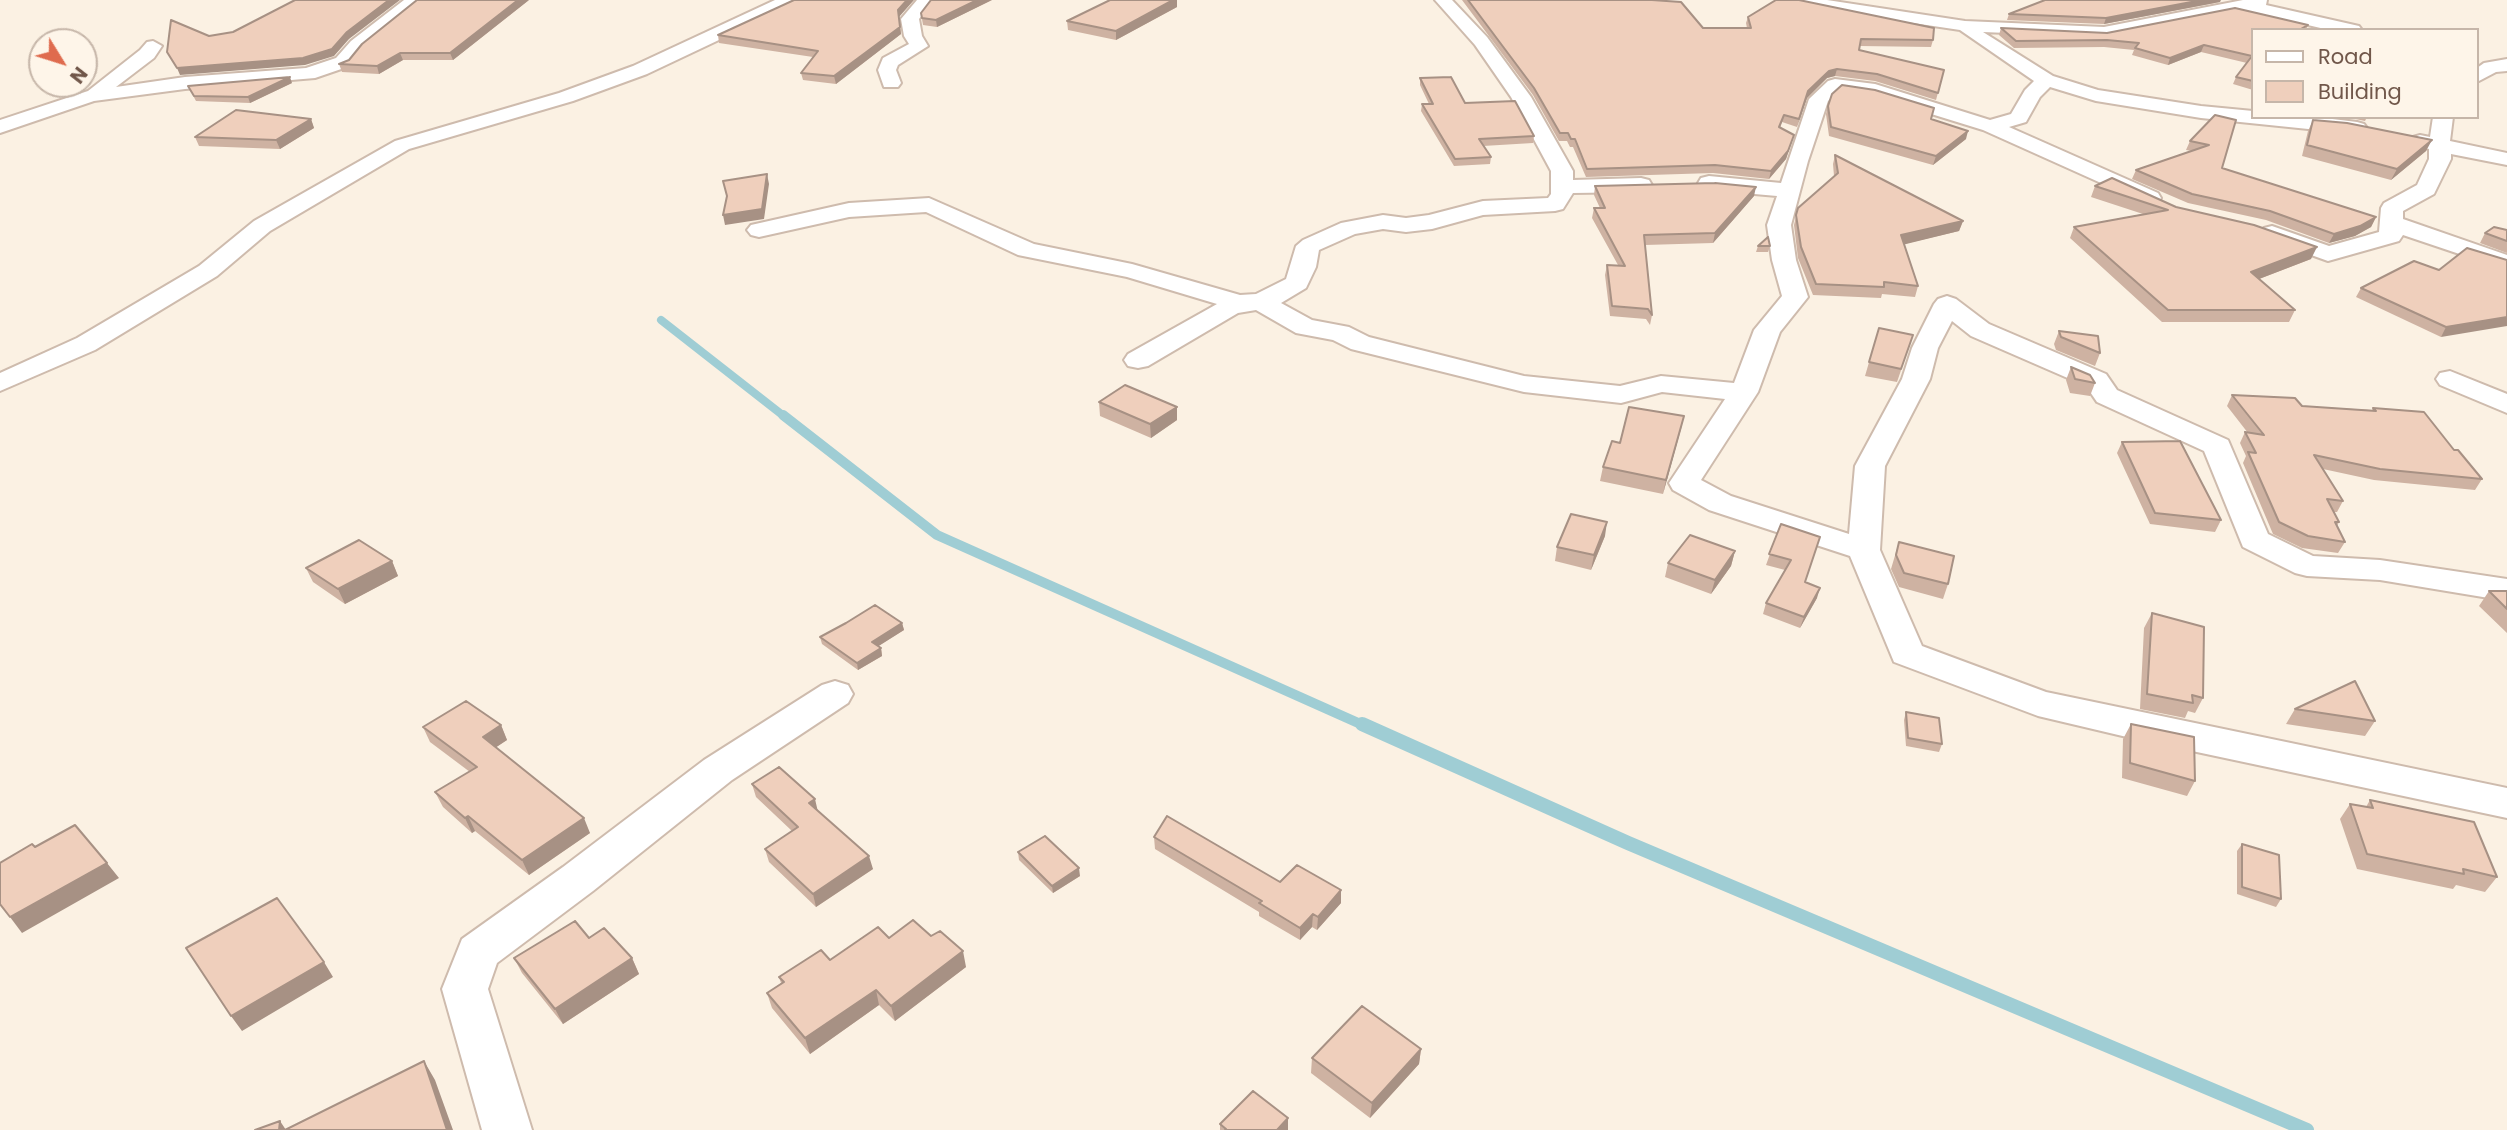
<!DOCTYPE html>
<html>
<head>
<meta charset="utf-8">
<style>
  body { margin:0 }
  #map { position:relative; width:2507px; height:1130px; overflow:hidden; background:#fbf1e3; font-family:Poppins,sans-serif }
  canvas { display:block }
  .legend { position:absolute; left:2251px; top:28px; width:228px; height:91px; box-sizing:border-box; background:#fef5e9; border:2px solid #c6b6a9; margin:0; padding:9px 12px; list-style:none; font-size:21px; color:#71574a }
  .legend li { display:flex; align-items:center; gap:14px; height:35px }
  .legend b { width:35px; border:2px solid #c6b6a9 }
  .north { position:absolute; left:28px; top:28px; width:70px; height:70px; box-sizing:border-box; background:#fef5e9; border:2px solid #c6b6a9; border-radius:50%; rotate:128deg; font-size:19px; font-weight:700; line-height:28px; text-align:center; color:#71574a }
  .north::after { content:''; display:block; margin:auto; width:24px; height:32px; background:#df6b4e; clip-path:polygon(50% 0,100% 100%,50% 72%,0 100%) }
</style>
</head>
<body>
<div id="map">
<canvas width="2507" height="1130"></canvas>
<ul class="legend">
<li><b style="height:9px;background:#fff"></b>Road</li>
<li><b style="height:19px;background:#efcfbc"></b>Building</li>
</ul>
<div class="north">N</div>
</div>
<script>
const context = document.querySelector('canvas').getContext('2d');
context.lineJoin = 'round';
const shape = rows => new Path2D(rows.map(r => 'M' + r).join(''));
function trace(path, color, width, dash) { context.strokeStyle = color; context.lineWidth = width; context.lineCap = dash ? 'butt' : 'round'; context.setLineDash(dash || []); context.stroke(path); }
function fillPath(path, color) { context.fillStyle = color; context.fill(path, 'evenodd'); }
const streamFar2 = shape([
  [661,320,785,417]
]);
const streamFar1 = shape([
  [783,415,937,535,1365,726]
]);
const stream = shape([
  [1362,724,1628,843,2307,1130]
]);
const minor = shape([
  [404,0,423,0,363,49,350,66,315,78,185,89,94,101,0,133,0,120,88,91,140,50,147,42,153,41,162,46,154,58,116,87,185,77,306,68,336,58,351,41,404,0],
  [775,0,797,0,795,4,647,74,573,101,409,149,270,231,217,276,95,350,0,391,0,373,77,338,199,266,254,221,395,141,559,93,633,66,775,0],
  [917,0,934,0,919,19,922,36,928,46,898,65,896,70,901,83,898,87,884,87,878,70,883,58,909,44,904,36,901,19,917,0],
  [1435,0,1452,0,1487,37,1531,97,1573,171,1573,180,1641,178,1649,180,1652,185,1649,190,1641,192,1573,193,1563,209,1555,211,1483,215,1432,229,1406,232,1383,229,1355,234,1319,250,1316,267,1306,288,1281,303,1312,320,1349,327,1369,337,1524,376,1620,386,1661,376,1734,383,1754,330,1782,296,1772,260,1767,225,1777,196,1709,190,1701,188,1698,183,1701,178,1709,176,1781,183,1809,99,1828,81,1835,79,1875,84,1990,120,2011,114,2025,90,2034,81,1960,30,1793,5,1785,0,1827,0,1965,21,2104,27,2243,0,2267,0,2266,5,2359,26,2362,30,2329,30,2244,10,2104,37,1983,32,2053,76,2098,90,2201,106,2253,111,2253,117,2316,117,2357,122,2364,124,2367,128,2364,132,2357,134,2201,118,2096,101,2050,87,2040,97,2026,122,2009,127,2158,193,2161,198,2158,203,2150,205,1983,130,1873,96,1839,91,1828,101,1808,161,1791,225,1796,260,1808,297,1780,332,1758,392,1701,480,1731,496,1849,534,1855,466,1902,379,1912,348,1934,304,1938,299,1947,296,1956,299,1989,324,2106,374,2117,390,2228,440,2268,534,2313,556,2380,560,2507,579,2507,601,2380,580,2307,576,2295,573,2243,547,2204,451,2097,402,2086,386,1971,336,1952,321,1938,348,1930,379,1885,466,1880,550,1922,646,2046,692,2507,788,2507,818,2131,738,2038,716,1894,662,1850,556,1709,510,1673,490,1669,483,1725,399,1662,392,1621,403,1524,392,1351,349,1333,340,1296,333,1256,310,1238,313,1148,366,1138,368,1128,366,1124,360,1128,354,1217,304,1127,277,1018,255,926,212,849,217,759,237,751,235,747,230,751,225,849,203,929,198,1034,244,1132,264,1240,295,1256,294,1286,279,1296,246,1303,240,1341,223,1383,215,1406,218,1429,215,1483,201,1548,198,1551,194,1551,171,1511,97,1475,45,1435,0],
  [2507,59,2507,71,2496,72,2477,82,2477,68,2484,63,2507,59],
  [2433,117,2453,117,2450,141,2507,153,2507,165,2451,154,2451,159,2434,194,2403,211,2403,219,2507,255,2507,270,2403,235,2399,241,2328,261,2264,238,2260,233,2264,228,2272,226,2329,246,2379,232,2381,208,2384,203,2417,185,2429,159,2429,149,2413,145,2410,141,2413,137,2420,135,2430,137,2433,117],
  [2450,371,2507,394,2507,413,2440,385,2436,379,2440,373,2450,371],
  [835,681,848,685,853,694,848,703,732,780,593,891,497,963,488,989,532,1130,482,1130,442,989,462,939,563,867,704,760,822,685,835,681]
]);
const wall = shape([
  [529,0,453,60,403,60,379,74,342,72,339,64],
  [992,0,937,27,923,25,921,13],
  [1462,0,1652,0,1703,28,1747,28,1746,23,1748,17,1933,40,1931,47,1860,46,1859,50,1944,70,1936,100,1875,81,1835,76,1827,78,1807,98,1797,127,1782,122,1780,128,1794,135,1786,159,1769,179,1713,173,1586,177,1573,147,1570,147,1567,141,1559,141,1533,95],
  [2220,2,2104,24,2007,20,2009,14],
  [1177,7,1116,40,1068,30,1067,21],
  [899,17,901,34,836,84,803,80,801,73,813,57,719,43,718,35],
  [2308,25,2306,30,2253,30,2253,90,2233,84,2236,77,2247,63,2201,52,2168,65,2132,55,2134,50,2104,47,2014,48,1999,35,2001,28,2107,33],
  [1420,78,1465,103,1534,136,1533,143,1483,146,1491,157,1490,164,1454,166,1421,111,1422,104,1429,104,1420,85],
  [292,83,250,103,196,101,188,86],
  [1828,106,1931,119,1966,139,1933,165,1829,136,1826,114],
  [2215,115,2222,168,2376,217,2371,227,2355,236,2329,243,2266,220,2188,203,2132,179,2136,170,2192,151,2186,150,2190,141],
  [2346,117,2367,117,2365,121],
  [311,119,314,128,280,149,199,146,195,137],
  [2313,120,2426,151,2391,180,2302,156,2308,131],
  [1835,155,1963,221,1959,231,1904,244,1918,286,1915,297,1882,294,1881,298,1813,295,1798,258,1794,225,1798,208,1834,176,1833,164],
  [1595,186,1754,196,1713,243,1645,245,1652,315,1650,325,1646,319,1610,316,1605,275,1607,265,1618,265,1592,218,1594,208,1600,208,1594,195],
  [2095,186,2176,207,2311,259,2259,279,2295,310,2289,322,2162,322,2070,238,2074,227,2143,214,2091,197],
  [2507,230,2507,253,2480,243,2485,233],
  [1758,246,1770,246,1768,252,1756,252],
  [2507,260,2441,337,2356,297,2361,288,2439,270],
  [1879,328,1913,335,1897,382,1865,376],
  [2059,331,2100,353,2095,366,2056,350,2054,344],
  [2071,367,2095,383,2090,396,2070,393,2066,380],
  [2232,395,2302,406,2372,410,2373,408,2454,450,2482,479,2475,490,2374,480,2323,469,2343,501,2337,512,2334,512,2339,522,2337,526,2345,542,2338,553,2302,548,2273,534,2243,463,2246,456,2240,443,2245,432,2248,433,2227,406],
  [1099,402,1177,420,1151,438,1100,416],
  [1684,416,1663,494,1600,481,1603,467,1620,443],
  [2122,442,2221,520,2215,532,2150,524,2117,453],
  [1781,524,1805,582,1817,598,1800,628,1763,614,1766,603,1785,570,1766,565],
  [1605,536,1591,570,1555,561,1557,547],
  [1899,542,1948,584,1943,599,1899,587,1891,569],
  [1735,551,1731,566,1711,594,1665,577,1668,563],
  [392,561,398,576,345,604,313,582,306,568],
  [2489,591,2507,591,2507,633,2479,606],
  [2152,613,2203,698,2195,713,2188,711,2185,718,2140,709,2144,628],
  [902,623,904,630,878,646,881,648,882,656,858,670,822,644,820,637],
  [2295,709,2375,721,2365,736,2286,724],
  [1906,712,1942,744,1939,752,1906,746,1904,720],
  [2131,724,2195,781,2187,796,2122,778,2123,739],
  [501,725,507,740,496,747,590,833,529,875,475,831,472,833,443,807,435,792,470,772,430,742,423,727],
  [752,784,818,811,873,869,816,907,769,862,765,849,792,831,756,797],
  [2370,800,2497,877,2485,892,2456,885,2453,889,2357,869,2340,819,2350,804,2366,807],
  [1154,837,1280,882,1341,903,1317,930,1312,927,1300,940,1259,916,1259,912,1155,849],
  [2242,844,2281,899,2276,907,2237,894,2237,851],
  [1018,852,1080,876,1053,893,1019,860],
  [589,938,632,958,639,974,563,1024,522,973,514,958],
  [889,938,966,967,895,1021,879,1005,810,1054,772,1008,767,993,781,983,779,977,830,960],
  [1421,1049,1419,1064,1370,1118,1311,1073,1312,1058],
  [1288,1118,1288,1130,1220,1130,1220,1124]
]);
const shadedWall = shape([
  [389,0,400,0,349,39,334,56,305,65,180,75,177,68,347,32],
  [518,0,529,0,453,60,450,53],
  [907,0,914,0,899,17,901,34,836,84,834,76],
  [977,0,992,0,937,27,936,20],
  [1173,0,1177,0,1177,7,1116,40,1116,31],
  [2202,0,2221,0,2220,2,2104,24,2106,18],
  [2204,45,2201,52,2168,65,2170,58],
  [400,53,403,60,379,74,377,66],
  [1837,69,1835,76,1827,78,1807,98,1797,127,1808,91,1829,71],
  [290,77,292,83,250,103,248,97],
  [311,119,314,128,280,149,276,140],
  [1968,131,1966,139,1933,165,1936,156],
  [1794,135,1786,159,1769,179,1771,171],
  [2432,140,2426,151,2391,180,2397,169],
  [767,174,769,184,764,219,725,225,723,215],
  [1756,187,1754,196,1713,243,1715,233],
  [2376,217,2371,227,2355,236,2329,243,2334,234],
  [1963,221,1959,231,1898,246,1901,235],
  [2317,247,2311,259,2246,284,2251,272],
  [2507,317,2507,326,2441,337,2446,327],
  [1177,407,1177,420,1151,438,1150,424],
  [1684,416,1681,429,1663,494,1666,480],
  [1607,522,1605,536,1591,570,1594,555],
  [1735,551,1731,566,1711,594,1715,580],
  [392,561,398,576,345,604,338,589],
  [1820,588,1817,598,1800,628,1804,617],
  [902,623,904,630,874,649,872,642],
  [881,648,882,656,858,670,857,663],
  [501,725,507,740,489,752,483,737],
  [815,799,818,812,809,803],
  [468,816,475,831,472,833,465,818],
  [584,818,590,833,529,875,522,860],
  [869,856,873,869,816,907,813,894],
  [107,863,119,878,22,933,10,917],
  [1079,868,1080,876,1053,893,1052,886],
  [1341,890,1341,903,1317,930,1318,917],
  [1313,914,1312,927,1300,940,1300,928],
  [963,951,966,967,895,1021,891,1006],
  [632,958,639,974,563,1024,555,1009],
  [324,962,333,977,242,1031,231,1016],
  [876,990,879,1005,810,1054,805,1038],
  [1421,1049,1419,1064,1370,1118,1372,1103],
  [424,1061,435,1080,453,1130,447,1130],
  [1288,1118,1288,1130,1277,1130],
  [280,1121,286,1130,279,1130]
]);
const building = shape([
  [295,0,389,0,347,32,332,49,303,58,177,68,167,52,171,20,209,36,233,32,295,0],
  [417,0,518,0,450,53,400,53,377,66,339,64,349,60,362,44,417,0],
  [794,0,907,0,898,10,900,27,834,76,801,73,818,51,718,35,794,0],
  [931,0,977,0,936,20,922,18,921,13,931,0],
  [1110,0,1173,0,1116,31,1067,21,1110,0],
  [1468,0,1652,0,1681,2,1703,28,1751,28,1748,17,1776,0,1799,0,1934,28,1933,40,1861,39,1859,50,1944,70,1938,93,1877,74,1837,69,1829,71,1808,91,1799,119,1784,115,1779,127,1794,135,1788,151,1771,171,1715,165,1587,169,1575,139,1571,139,1568,133,1560,133,1534,88,1468,0],
  [2045,0,2202,0,2106,18,2009,14,2045,0],
  [2235,8,2308,25,2299,30,2253,30,2253,81,2236,77,2252,56,2204,45,2170,58,2135,48,2139,43,2107,40,2016,41,2001,28,2107,33,2235,8],
  [290,77,248,97,194,96,188,86,290,77],
  [1451,77,1465,103,1515,101,1534,136,1479,139,1491,157,1455,159,1422,104,1433,104,1420,78,1451,77],
  [1842,85,1875,90,1934,108,1931,119,1968,131,1936,156,1831,127,1828,106,1832,94,1842,85],
  [236,110,311,119,276,140,195,137,236,110],
  [2215,115,2236,120,2222,168,2376,217,2360,226,2334,234,2270,211,2192,194,2136,170,2209,145,2190,141,2215,115],
  [2313,120,2347,123,2432,140,2397,169,2307,145,2313,120],
  [1835,155,1963,221,1901,235,1918,286,1884,282,1884,287,1816,284,1801,247,1796,215,1798,208,1838,173,1835,155],
  [767,174,762,209,723,215,727,196,723,181,767,174],
  [2112,178,2176,207,2254,225,2317,247,2251,272,2295,310,2168,310,2074,227,2168,210,2095,186,2112,178],
  [1715,183,1756,187,1715,233,1644,235,1652,315,1648,309,1612,306,1607,265,1625,266,1594,208,1605,208,1595,186,1715,183],
  [2494,227,2507,230,2507,241,2485,233,2494,227],
  [1768,237,1770,246,1758,246,1768,237],
  [2467,248,2507,260,2507,317,2446,327,2361,288,2414,261,2439,270,2467,248],
  [1879,328,1913,335,1901,369,1869,362,1879,328],
  [2059,331,2098,336,2100,353,2061,337,2059,331],
  [2071,367,2090,375,2095,383,2075,379,2071,367],
  [1125,385,1177,407,1150,424,1099,402,1125,385],
  [2232,395,2295,398,2302,406,2376,411,2373,408,2424,412,2454,450,2458,450,2482,479,2380,469,2314,455,2343,501,2327,499,2339,522,2335,522,2345,542,2308,536,2279,522,2248,452,2256,453,2245,432,2264,435,2232,395],
  [1629,407,1684,416,1666,480,1603,467,1612,441,1620,443,1629,407],
  [2180,441,2221,520,2155,513,2122,442,2180,441],
  [1571,514,1607,522,1594,555,1557,547,1571,514],
  [1781,524,1820,537,1805,582,1820,588,1804,617,1766,603,1791,560,1769,554,1781,524],
  [1690,535,1735,551,1715,580,1668,563,1690,535],
  [359,540,392,561,338,589,306,568,359,540],
  [1899,542,1954,556,1948,584,1904,573,1896,555,1899,542],
  [2489,591,2507,591,2507,609,2489,591],
  [875,605,902,623,872,642,881,648,857,663,820,637,846,623,875,605],
  [2152,613,2204,627,2203,698,2192,695,2193,703,2147,694,2152,613],
  [2355,681,2375,721,2295,709,2355,681],
  [466,701,501,725,483,737,584,818,522,860,468,816,465,818,435,792,477,767,423,727,466,701],
  [1906,712,1939,718,1942,744,1908,738,1906,712],
  [2131,724,2194,737,2195,781,2130,763,2131,724],
  [779,767,815,799,809,803,869,856,813,894,765,849,798,827,752,784,779,767],
  [2370,800,2474,822,2497,877,2463,869,2464,874,2367,854,2350,804,2373,808,2370,800],
  [1167,816,1280,882,1297,865,1341,890,1318,917,1313,914,1300,928,1259,903,1262,901,1154,837,1167,816],
  [75,825,107,863,10,917,0,904,0,863,32,844,35,847,75,825],
  [1045,836,1079,868,1052,886,1018,852,1045,836],
  [2242,844,2279,855,2281,899,2242,887,2242,844],
  [277,898,324,962,231,1016,186,948,277,898],
  [913,920,931,936,940,931,963,951,891,1006,876,990,805,1038,767,993,784,982,779,977,821,950,830,960,878,927,889,938,913,920],
  [575,921,589,938,604,928,632,958,555,1009,514,958,575,921],
  [1362,1006,1421,1049,1372,1103,1312,1058,1362,1006],
  [424,1061,447,1130,285,1130,424,1061],
  [1253,1091,1288,1118,1277,1130,1225,1130,1226,1129,1220,1124,1253,1091],
  [280,1121,279,1130,255,1130,280,1121]
]);
trace(streamFar2, '#9fcdd4', 8);
trace(streamFar1, '#9fcdd4', 10);
trace(stream, '#9fcdd4', 14);
trace(minor, '#cebbad', 4);
fillPath(minor, '#fff');
fillPath(wall, '#ceb2a2');
fillPath(shadedWall, '#a79184');
fillPath(building, '#efcfbc');
trace(building, '#a79184', 2);
</script>
</body>
</html>
